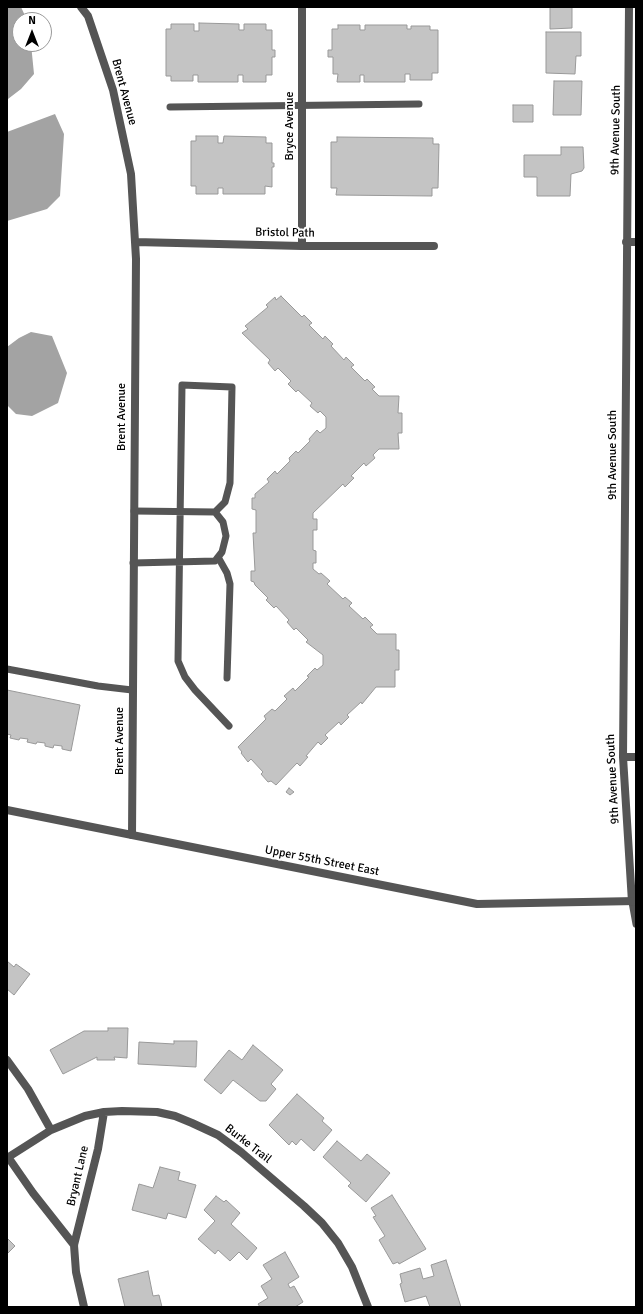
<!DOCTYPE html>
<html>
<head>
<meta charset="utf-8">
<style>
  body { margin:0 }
  #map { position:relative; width:643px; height:1314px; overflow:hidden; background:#fff; font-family:Signika,sans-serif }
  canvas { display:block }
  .frame { position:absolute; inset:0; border:8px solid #000; pointer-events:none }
  .north { position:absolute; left:12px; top:12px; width:40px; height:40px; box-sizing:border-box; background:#fff; border:1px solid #999; border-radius:50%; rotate:0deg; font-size:11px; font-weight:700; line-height:16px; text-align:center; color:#000 }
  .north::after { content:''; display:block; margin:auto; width:14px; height:18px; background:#000; clip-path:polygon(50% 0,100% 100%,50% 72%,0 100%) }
</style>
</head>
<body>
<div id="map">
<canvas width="643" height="1314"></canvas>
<div class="frame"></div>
<div class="north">N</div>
</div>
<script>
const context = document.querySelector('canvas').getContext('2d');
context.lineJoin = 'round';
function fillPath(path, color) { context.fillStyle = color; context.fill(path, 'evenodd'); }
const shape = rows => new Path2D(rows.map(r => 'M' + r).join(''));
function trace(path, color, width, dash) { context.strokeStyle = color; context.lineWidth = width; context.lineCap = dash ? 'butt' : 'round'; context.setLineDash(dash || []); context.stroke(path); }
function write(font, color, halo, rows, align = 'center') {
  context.font = font + ' Signika,sans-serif'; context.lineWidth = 4; context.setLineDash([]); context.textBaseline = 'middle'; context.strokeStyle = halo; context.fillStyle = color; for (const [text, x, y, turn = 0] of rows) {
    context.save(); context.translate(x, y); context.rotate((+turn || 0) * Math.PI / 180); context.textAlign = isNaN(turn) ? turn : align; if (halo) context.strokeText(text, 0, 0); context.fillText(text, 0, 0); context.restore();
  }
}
const water = shape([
  [7,7,21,7,27,20,20,20,20,44,31,44,34,74,21,89,8,99,7,98],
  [55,114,64,134,60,196,47,209,7,221,7,132],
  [31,332,52,336,67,373,58,403,32,416,16,414,7,405,7,347,19,338]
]);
const building = shape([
  [550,7,572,7,572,28,550,29,550,7],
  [199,23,239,24,239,30,244,30,244,24,266,24,266,30,272,30,272,50,275,50,275,57,272,57,272,75,266,75,266,82,243,82,243,75,238,75,238,82,198,82,198,75,193,75,193,81,171,81,171,76,166,76,166,29,171,29,171,24,194,24,194,31,199,31,199,23],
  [338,25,360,25,360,30,365,30,365,25,407,25,407,29,411,29,411,26,430,26,430,30,438,30,438,73,432,73,432,80,410,80,410,74,405,74,405,82,364,82,364,75,360,75,360,82,337,82,338,74,333,74,333,57,328,57,328,50,332,50,332,29,338,29,338,25],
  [546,32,581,32,581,56,576,56,575,74,546,73,546,32],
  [554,81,582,81,581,115,553,115,554,81],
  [513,105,533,105,533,122,513,122,513,105],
  [196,136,218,136,218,143,223,143,224,136,266,137,266,143,272,143,272,163,274,163,274,167,272,167,272,187,265,186,265,194,223,194,223,188,218,188,218,194,196,194,196,186,191,186,191,141,196,141,196,136],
  [337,137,433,138,433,144,439,144,438,188,432,188,432,196,336,195,337,188,331,188,331,142,337,142,337,137],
  [561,147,583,147,584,168,582,171,571,174,570,196,537,196,537,177,524,177,524,155,561,155,561,147],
  [281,296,302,317,304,315,312,323,309,325,323,339,325,336,333,344,331,346,344,360,346,357,354,365,351,367,365,381,367,379,375,387,372,389,379,396,399,396,398,413,402,413,402,433,398,433,399,449,379,449,373,455,375,458,366,466,364,463,351,476,354,478,345,487,343,484,313,513,313,519,317,519,317,530,313,530,313,550,316,551,316,563,313,563,313,569,319,574,321,573,330,581,327,584,343,599,345,597,352,603,349,606,363,619,365,617,373,625,370,627,377,634,396,634,396,650,399,650,399,670,395,670,395,687,376,687,362,704,361,702,347,715,349,717,341,725,339,722,325,735,328,738,321,745,318,742,306,756,308,757,300,766,297,763,276,785,271,781,268,782,261,774,263,772,251,759,248,762,241,753,242,752,238,747,266,719,264,716,272,709,275,711,287,699,284,696,293,688,295,691,309,677,307,676,315,668,317,670,323,665,323,655,306,642,308,640,296,628,294,630,287,622,289,620,276,606,274,608,266,600,268,598,255,585,254,582,251,581,251,571,255,571,253,533,256,533,256,510,252,509,252,498,255,498,255,494,269,482,267,479,275,471,277,474,290,461,289,458,296,451,298,453,310,441,309,439,317,430,320,433,326,428,326,417,320,411,318,413,310,406,312,403,298,390,296,392,288,384,291,381,278,368,275,371,268,363,270,360,242,333,248,329,245,326,268,307,266,305,275,297,276,300,281,296],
  [7,690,80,705,71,751,62,749,62,746,54,745,53,748,45,746,45,743,37,742,36,744,27,742,28,739,20,738,19,740,10,738,11,735,7,734,7,690],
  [289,788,294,792,290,795,286,792,289,788],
  [7,961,14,967,16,964,30,974,14,995,7,989,7,961],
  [108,1028,128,1028,127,1058,114,1057,115,1060,97,1060,97,1057,63,1074,50,1050,84,1031,108,1031,108,1028],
  [174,1041,197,1041,196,1067,138,1064,139,1042,174,1044,174,1041],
  [253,1045,283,1070,271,1084,276,1089,266,1101,260,1101,233,1080,221,1094,204,1080,229,1050,242,1060,253,1045],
  [297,1094,324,1118,322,1121,332,1130,314,1151,301,1139,296,1145,292,1141,289,1145,269,1125,297,1094],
  [337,1141,361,1161,367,1154,390,1173,366,1202,348,1186,351,1183,323,1157,337,1141],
  [160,1167,180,1172,178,1180,196,1185,186,1218,168,1213,166,1219,132,1210,139,1184,153,1188,160,1167],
  [392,1195,426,1249,399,1264,398,1262,393,1264,379,1240,385,1236,373,1217,376,1216,371,1208,392,1195],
  [216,1196,224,1202,226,1200,240,1213,231,1224,257,1248,247,1260,239,1252,230,1261,218,1250,215,1254,198,1239,215,1221,204,1210,216,1196],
  [7,1238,15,1246,7,1254,7,1238],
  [285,1252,299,1277,288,1284,290,1288,294,1286,303,1302,295,1307,260,1307,258,1304,268,1298,261,1286,272,1279,263,1265,285,1252],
  [446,1260,461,1307,430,1307,426,1296,405,1302,400,1284,402,1283,400,1274,420,1268,423,1279,434,1276,431,1265,446,1260],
  [148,1271,153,1296,159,1295,162,1307,125,1307,118,1279,148,1271]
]);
const service = shape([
  [170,107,419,104],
  [215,512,225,502,230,483,232,387,182,385,178,661,185,677,195,690,229,726],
  [218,557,227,573,230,584,227,678],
  [133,563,215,561,222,552,226,536,223,522,215,512,134,511],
  [7,669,98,686,132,690],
  [632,902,636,924]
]);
const minor = shape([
  [81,7,88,16,113,90,131,174,136,259,132,835],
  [302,7,302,246],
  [629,7,623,757,632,902],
  [135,242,302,246,434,246],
  [626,242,636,242],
  [623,757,636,757],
  [7,1060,28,1089,51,1130],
  [8,1157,33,1193,74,1245],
  [7,1158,51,1130,85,1116,104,1112,122,1111,157,1112,175,1116,192,1123,218,1135,241,1152,304,1206,322,1223,338,1243,352,1267,368,1307],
  [84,1307,76,1272,74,1245,98,1149,104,1112]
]);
const tertiary = shape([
  [7,810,477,904,636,901]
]);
const streetNames = [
  ["Brent Avenue",124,92,75],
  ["Bryce Avenue",290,126,-90],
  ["9th Avenue South",616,130,-89],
  ["Bristol Path",285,233,1],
  ["Brent Avenue",122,417,-90],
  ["9th Avenue South",613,455,-90],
  ["Brent Avenue",120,741,-90],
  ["9th Avenue South",613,779,-93],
  ["Upper 55th Street East",322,861,11],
  ["Burke Trail",248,1144,38],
  ["Bryant Lane",78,1176,-77]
];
fillPath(water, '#a3a3a3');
fillPath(building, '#c4c4c4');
trace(building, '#999', 1);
trace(service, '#555', 7);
trace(minor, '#555', 8);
trace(tertiary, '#555', 8);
write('12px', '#000', '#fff', streetNames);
</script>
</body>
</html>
